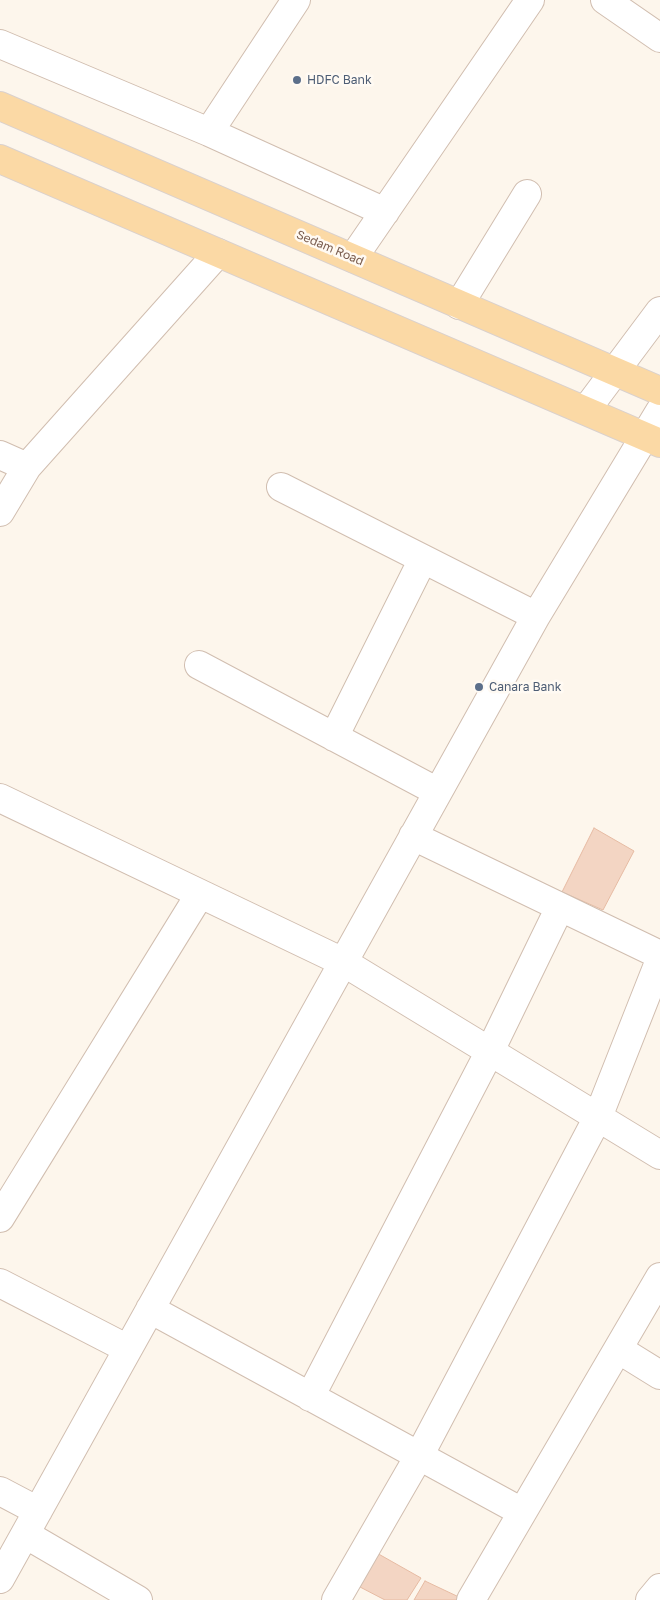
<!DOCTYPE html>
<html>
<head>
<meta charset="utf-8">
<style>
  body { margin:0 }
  canvas { display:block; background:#fdf6ec }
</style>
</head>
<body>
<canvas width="660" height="1600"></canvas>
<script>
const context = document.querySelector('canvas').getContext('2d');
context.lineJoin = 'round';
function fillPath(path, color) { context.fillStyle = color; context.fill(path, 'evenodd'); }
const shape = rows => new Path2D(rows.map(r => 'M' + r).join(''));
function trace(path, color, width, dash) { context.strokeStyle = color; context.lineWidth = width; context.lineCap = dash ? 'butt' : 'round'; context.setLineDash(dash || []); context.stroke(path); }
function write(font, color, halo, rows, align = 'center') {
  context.font = font + ' "Golos Text",sans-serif'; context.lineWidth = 5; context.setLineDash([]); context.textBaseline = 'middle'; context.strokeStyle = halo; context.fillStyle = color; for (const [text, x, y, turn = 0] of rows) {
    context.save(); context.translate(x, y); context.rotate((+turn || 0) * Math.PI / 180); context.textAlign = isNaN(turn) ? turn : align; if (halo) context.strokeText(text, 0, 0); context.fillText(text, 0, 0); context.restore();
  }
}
const building = shape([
  [594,828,634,851,603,910,562,892,594,828],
  [375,1552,421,1578,407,1600,385,1600,360,1587,375,1552],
  [425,1581,461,1598,460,1600,414,1600,425,1581]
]);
const minor = shape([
  [605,0,660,38],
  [0,44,209,132,385,212],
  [209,132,296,0],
  [353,258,530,0],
  [459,305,527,194],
  [586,410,660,311],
  [0,455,27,467,0,512],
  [27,467,218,253],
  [281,487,536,616],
  [199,665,438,792],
  [334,737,423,559],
  [0,798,343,962,660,1155],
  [413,836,660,955],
  [0,1218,200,894],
  [0,1283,128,1349],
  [150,1309,522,1512],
  [618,1349,660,1375],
  [310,1397,490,1051,560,907],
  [0,1491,38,1511],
  [25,1534,138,1600],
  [0,1579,536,616,660,411],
  [336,1600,419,1456,598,1117,660,960],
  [471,1600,660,1277],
  [650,1600,660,1588]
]);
const major = shape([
  [0,106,660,391],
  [0,159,660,443]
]);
const markers = [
  [297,80,5,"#5c6f8a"],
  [479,687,5,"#5c6f8a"]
];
const serviceNames = [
  ["HDFC Bank",307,80],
  ["Canara Bank",489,687]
];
const streetNames = [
  ["Sedam Road",330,248,23]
];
fillPath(building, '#f3d5c3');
trace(building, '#e6bba3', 1);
trace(minor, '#d1beb0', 30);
trace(major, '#dad1cd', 30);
trace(minor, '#fff', 28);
trace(major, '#fbd9a5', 28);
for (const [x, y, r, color] of markers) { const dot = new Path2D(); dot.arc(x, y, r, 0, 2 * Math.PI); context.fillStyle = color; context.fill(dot); trace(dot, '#fffaf3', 2); }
write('12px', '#4e5e75', '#fffaf3', serviceNames, 'left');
write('12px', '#7a5c4d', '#fffaf3', streetNames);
</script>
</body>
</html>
